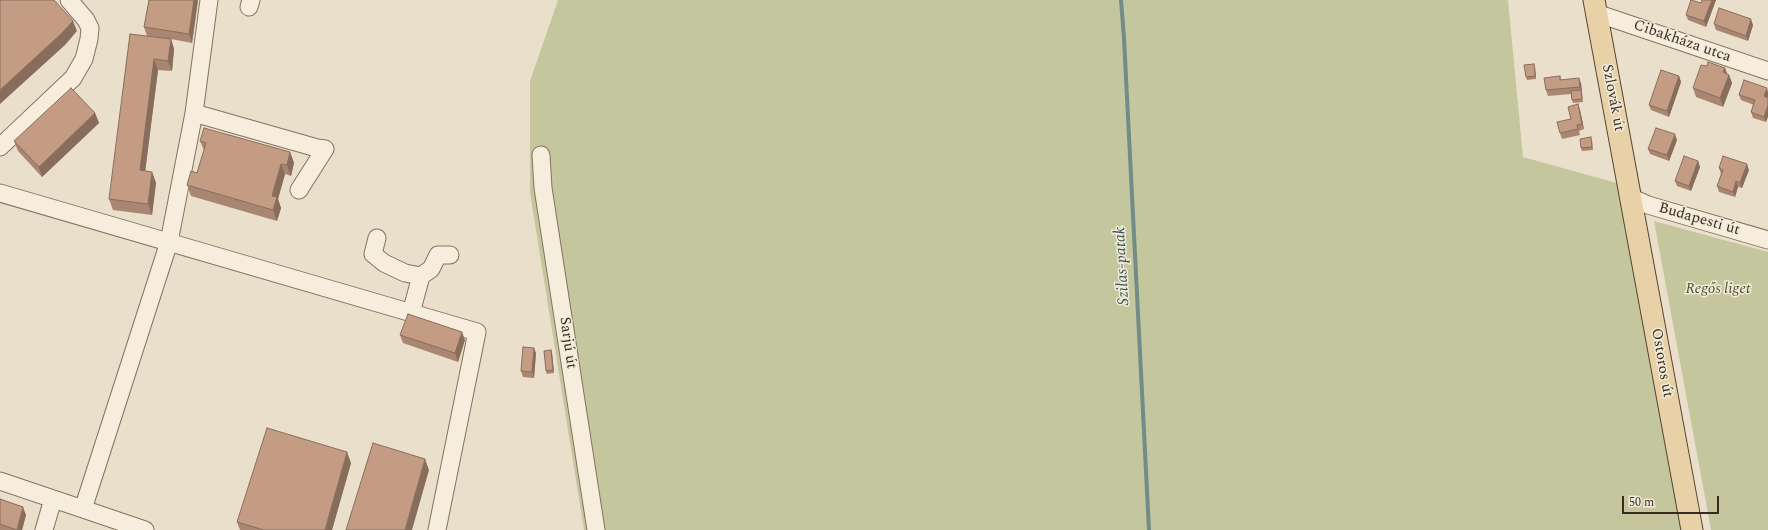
<!DOCTYPE html>
<html>
<head>
<meta charset="utf-8">
<style>
  body { margin:0 }
  #map { position:relative; width:1768px; height:530px; overflow:hidden; background:#eadfca; font-family:Spectral,serif }
  canvas { display:block }
  .scale { position:absolute; left:1622px; top:496px; width:97px; height:18px; box-sizing:border-box; border:2px solid #372b22; border-top:0; padding-left:5px; font-size:12px; line-height:14px; white-space:nowrap; color:#372b22; -webkit-text-stroke:3px #f2ead8; paint-order:stroke }
</style>
</head>
<body>
<div id="map">
<canvas width="1768" height="530"></canvas>
<div class="scale">50 m</div>
</div>
<script>
const context = document.querySelector('canvas').getContext('2d');
context.lineJoin = 'round';
function fillPath(path, color) { context.fillStyle = color; context.fill(path, 'evenodd'); }
const shape = rows => new Path2D(rows.map(r => 'M' + r).join(''));
function trace(path, color, width, dash) { context.strokeStyle = color; context.lineWidth = width; context.lineCap = dash ? 'butt' : 'round'; context.setLineDash(dash || []); context.stroke(path); }
function write(font, color, halo, rows, align = 'center') {
  context.font = font + ' Spectral,serif'; context.lineWidth = 3; context.setLineDash([]); context.textBaseline = 'middle'; context.strokeStyle = halo; context.fillStyle = color; for (const [text, x, y, turn = 0] of rows) {
    context.save(); context.translate(x, y); context.rotate((+turn || 0) * Math.PI / 180); context.textAlign = isNaN(turn) ? turn : align; if (halo) context.strokeText(text, 0, 0); context.fillText(text, 0, 0); context.restore();
  }
}
const green = shape([
  [558,0,1508,0,1523,157,1624,185,1687,530,584,530,530,193,530,81],
  [1654,221,1768,252,1768,530,1711,530]
]);
const stream = shape([
  [1121,0,1124,38,1149,530]
]);
const minor = shape([
  [249,7,251,0],
  [1596,13,1768,71],
  [194,113,317,148],
  [0,147,73,78,84,59,89,39,90,28,86,20,69,0],
  [541,155,543,188,596,530],
  [299,190,325,149,317,148,317,150],
  [0,193,477,332,437,530],
  [1630,197,1648,205,1768,240],
  [377,238,373,254,384,263,405,273,421,276],
  [411,313,421,276,431,269,438,255,450,255],
  [0,481,83,509],
  [44,530,53,499],
  [145,530,83,509,169,242,194,113,209,0]
]);
const major = shape([
  [1594,0,1692,530]
]);
const wall = shape([
  [149,0,198,0,192,43,171,39,174,49,172,71,158,70,145,171,152,172,156,183,152,215,113,210,109,199,147,36,144,27],
  [1702,0,1716,0,1706,27,1688,20,1686,15,1701,3],
  [1714,24,1753,25,1748,41,1716,30],
  [1707,66,1725,68,1727,74,1729,75,1732,83,1723,107,1696,97,1693,88],
  [1535,67,1536,79,1527,80,1526,77],
  [1560,76,1561,80,1581,83,1583,102,1573,103,1572,100,1571,94,1548,96,1546,90],
  [1679,76,1681,82,1669,117,1651,110,1649,105],
  [1739,95,1768,96,1767,98,1766,122,1753,118,1751,112,1754,105,1741,100],
  [1578,104,1580,110,1584,129,1579,131,1580,135,1562,139,1560,133,1571,119],
  [95,113,99,123,42,177,18,151,14,141],
  [1592,140,1593,150,1582,151,1581,148],
  [1677,140,1669,161,1650,154,1648,149],
  [200,141,290,152,294,163,291,176,285,174,278,199,281,208,277,221,191,196,187,185,197,173,204,150],
  [1698,161,1700,167,1691,191,1677,186,1675,181],
  [1719,168,1749,170,1742,188,1738,187,1735,197,1719,192,1717,186,1721,174],
  [400,335,465,340,458,362,403,343],
  [551,350,552,353,554,373,547,374,546,371],
  [536,353,534,378,523,377,521,371],
  [351,463,332,530,240,530,237,522],
  [0,499,26,515,22,530,0,530]
]);
const shadedWall = shape([
  [194,0,198,0,192,43,189,34],
  [1712,0,1716,0,1706,27,1704,21],
  [1751,19,1753,25,1748,41,1746,36],
  [73,21,77,31,65,45,0,104,0,90],
  [171,39,174,49,172,71,168,61],
  [154,59,158,70,144,181,140,170],
  [1534,64,1535,67,1536,79,1535,76],
  [1725,68,1728,76,1723,72],
  [1729,75,1732,83,1723,107,1720,98],
  [1679,76,1681,82,1669,117,1667,111],
  [1579,78,1581,83,1582,92,1580,87],
  [1767,88,1768,92,1768,96,1766,102,1764,96],
  [1578,104,1580,110,1584,129,1582,124],
  [1768,105,1768,117,1766,122,1764,117],
  [95,113,99,123,42,177,39,167],
  [1675,134,1677,140,1669,161,1667,155],
  [290,152,294,163,291,176,287,165],
  [1698,161,1700,167,1691,191,1689,186],
  [281,164,285,174,278,199,281,208,277,221,273,210,272,196],
  [1747,164,1749,170,1742,188,1740,183],
  [152,172,156,183,152,215,148,204],
  [1736,181,1738,187,1735,197,1733,192],
  [462,332,465,340,458,362,455,353],
  [534,348,536,353,534,378,532,372],
  [551,350,552,353,554,373,553,370],
  [347,452,351,463,332,530,325,530],
  [425,459,429,470,412,530,405,530],
  [23,507,26,515,22,530,17,530]
]);
const building = shape([
  [0,0,54,0,73,21,61,34,0,90,0,0],
  [149,0,194,0,189,34,144,27,149,0],
  [1691,0,1701,3,1702,0,1712,0,1704,21,1686,15,1691,0],
  [1719,8,1751,19,1746,36,1714,24,1719,8],
  [130,34,171,39,168,61,154,59,140,170,152,172,148,204,109,199,130,34],
  [1708,62,1725,68,1723,72,1729,75,1720,98,1693,88,1701,65,1707,66,1708,62],
  [1534,64,1535,76,1526,77,1524,65,1534,64],
  [1661,70,1679,76,1667,111,1649,105,1661,70],
  [1560,76,1560,80,1579,78,1580,87,1546,90,1544,78,1560,76],
  [1744,80,1767,88,1764,96,1768,98,1768,105,1764,117,1751,112,1755,100,1739,95,1744,80],
  [71,88,95,113,39,167,14,141,71,88],
  [1581,90,1582,99,1572,100,1571,91,1581,90],
  [1578,104,1582,124,1577,125,1578,129,1560,133,1557,122,1571,119,1568,107,1578,104],
  [204,128,290,152,287,165,281,164,272,196,277,197,273,210,187,185,191,171,197,173,206,143,200,141,204,128],
  [1656,128,1675,134,1667,155,1648,149,1656,128],
  [1591,137,1592,147,1581,148,1580,139,1591,137],
  [1684,156,1698,161,1689,186,1675,181,1684,156],
  [1723,156,1747,164,1740,183,1736,181,1733,192,1717,186,1723,170,1719,168,1723,156],
  [408,314,462,332,455,353,400,335,408,314],
  [523,347,534,348,532,372,521,371,523,347],
  [551,350,553,370,546,371,544,351,551,350],
  [267,428,347,452,325,530,264,530,237,522,267,428],
  [373,443,425,459,405,530,346,530,373,443],
  [0,499,23,507,17,530,0,524,0,499]
]);
const streetNames = [
  ["Cibakháza utca",1682,42,19],
  ["Szlovák út",1612,98,79],
  ["Budapesti út",1699,220,16],
  ["Sarjú út",567,343,82],
  ["Ostoros út",1661,363,80]
];
const parkNames = [
  ["Regős liget",1718,290]
];
const waterNames = [
  ["Szilas-patak",1123,266,-93]
];
fillPath(green, '#c4c79e');
trace(stream, '#718d85', 4);
trace(minor, '#857260', 19);
trace(major, '#534133', 23);
trace(minor, '#f6eddc', 17);
trace(major, '#e8d1a6', 21);
fillPath(wall, '#a98672');
fillPath(shadedWall, '#896d5c');
fillPath(building, '#c49c84');
trace(building, '#896d5c', 1);
write('15px', '#372b22', '#f2ead8', streetNames);
write('italic 15px', '#49512b', '#f2ead8', parkNames);
write('italic 16px', '#335551', '#f2ead8', waterNames);
</script>
</body>
</html>
